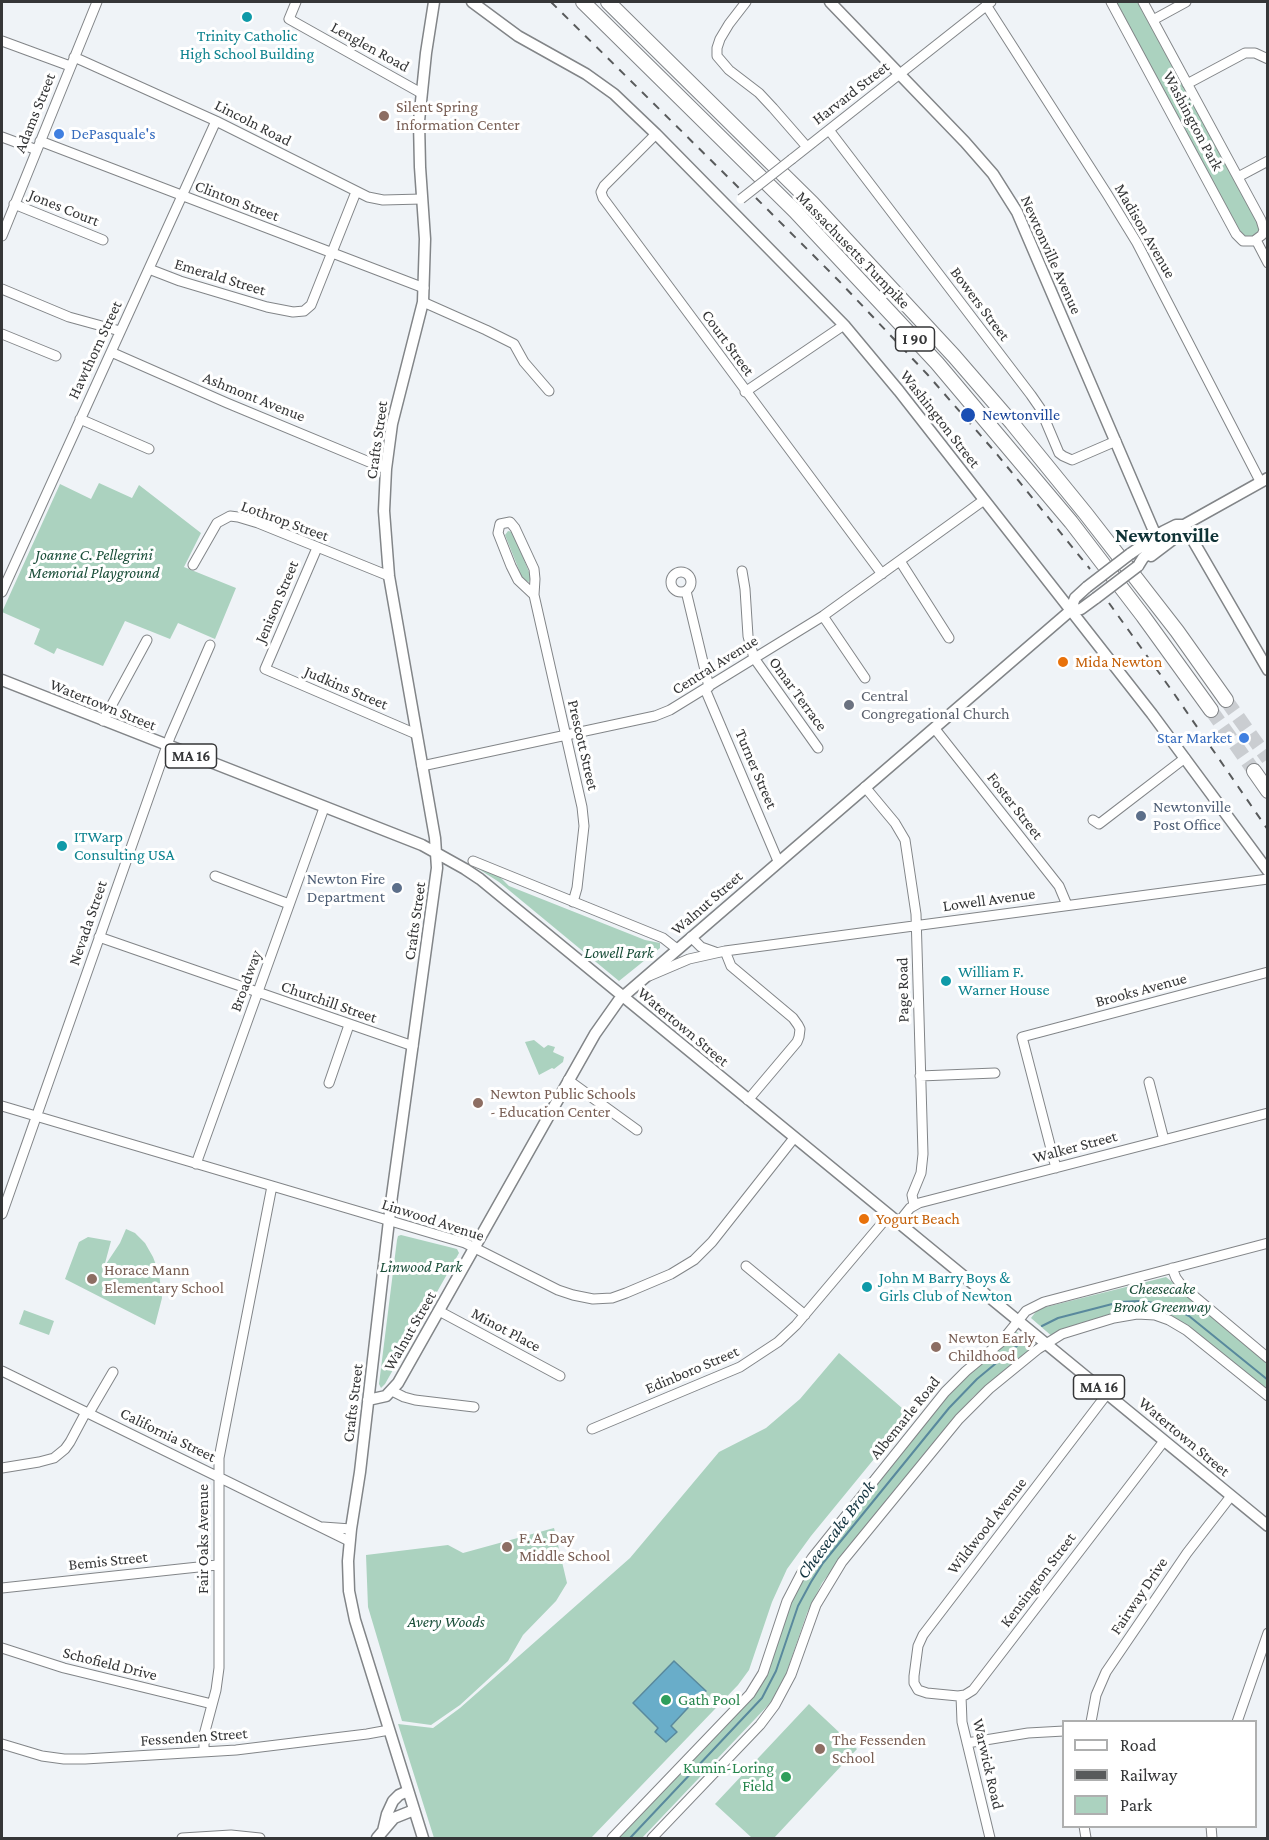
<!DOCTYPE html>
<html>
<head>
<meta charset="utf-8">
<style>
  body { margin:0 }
  #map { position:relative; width:1269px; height:1840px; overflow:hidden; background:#eff3f7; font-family:"Crimson Pro",serif }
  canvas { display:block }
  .frame { position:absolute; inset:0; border:3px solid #353637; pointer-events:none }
  .legend { position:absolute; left:1062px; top:1720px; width:195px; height:108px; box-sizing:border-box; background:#fff; border:2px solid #aeafaf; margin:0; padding:8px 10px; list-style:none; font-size:18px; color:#353637 }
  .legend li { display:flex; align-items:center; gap:12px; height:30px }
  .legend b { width:30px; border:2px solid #aeafaf }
</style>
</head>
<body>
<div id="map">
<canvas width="1269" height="1840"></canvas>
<div class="frame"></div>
<ul class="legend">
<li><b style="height:8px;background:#fff"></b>Road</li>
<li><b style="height:8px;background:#585a5b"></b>Railway</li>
<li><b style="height:16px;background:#abd2bf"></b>Park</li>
</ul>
</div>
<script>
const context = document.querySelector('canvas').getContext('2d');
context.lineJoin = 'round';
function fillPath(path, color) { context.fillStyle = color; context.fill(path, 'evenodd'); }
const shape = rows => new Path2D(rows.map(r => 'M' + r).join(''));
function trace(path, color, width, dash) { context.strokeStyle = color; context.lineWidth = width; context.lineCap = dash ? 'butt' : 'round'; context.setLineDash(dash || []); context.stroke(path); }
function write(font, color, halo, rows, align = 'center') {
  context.font = font + ' "Crimson Pro",serif'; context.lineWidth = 6; context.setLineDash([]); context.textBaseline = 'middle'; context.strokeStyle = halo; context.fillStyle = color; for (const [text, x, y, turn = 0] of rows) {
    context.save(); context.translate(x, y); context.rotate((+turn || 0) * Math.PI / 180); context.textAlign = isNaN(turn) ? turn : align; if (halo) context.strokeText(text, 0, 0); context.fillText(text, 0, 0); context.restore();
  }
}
const green = shape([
  [1111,2,1143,2,1261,220,1262,235,1243,241],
  [99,483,132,498,139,485,201,533,184,567,236,588,215,639,178,623,170,639,125,621,103,666,57,648,54,654,34,644,40,629,2,612,60,484,91,499],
  [508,531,513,532,531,577,529,582,523,580,505,535],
  [474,866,500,877,509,886,645,940,660,943,660,948,619,981,499,882],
  [534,1040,544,1048,548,1045,555,1047,553,1052,564,1057,563,1062,554,1069,552,1068,539,1075,525,1042],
  [126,1229,135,1233,145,1243,153,1257,159,1273,162,1298,155,1325,65,1279,79,1242,88,1237,111,1241,104,1267,120,1243],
  [401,1235,457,1249,459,1253,385,1384,381,1388,379,1384,397,1240,398,1236],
  [1166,1277,1267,1358,1267,1397,1182,1327,1142,1314,1054,1338,1031,1318,1038,1309],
  [24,1310,54,1321,49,1335,19,1324],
  [1012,1328,1038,1349,1022,1357,973,1397,867,1524,822,1583,807,1613,784,1680,774,1699,642,1838,611,1838,757,1683,801,1574,945,1392],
  [839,1353,910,1415,811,1536,787,1569,772,1602,749,1670,738,1685,591,1838,434,1838,398,1724,433,1728,460,1708,630,1558,719,1452,766,1428,800,1399],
  [554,1528,567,1583,556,1601,523,1635,508,1661,460,1705,431,1725,402,1721,368,1607,366,1555,448,1545,463,1553],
  [809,1704,857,1749,774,1838,752,1838,715,1804]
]);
const water = shape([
  [674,1661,706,1691,701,1696,699,1696,671,1726,677,1732,666,1742,655,1732,658,1728,633,1703,674,1661]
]);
const stream = shape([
  [1042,1326,1058,1318,1120,1302,1140,1301,1168,1305,1189,1316,1268,1380],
  [630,1838,762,1698,776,1671,798,1606,811,1582,823,1563,949,1408,977,1379,1024,1340]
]);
const highwayTunnel = shape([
  [1226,700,1268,759],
  [1211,710,1254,771]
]);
const minor = shape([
  [296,2,289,19,421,93],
  [746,2,729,24,720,39,717,48,717,56,729,70,759,93,773,108,807,147],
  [1111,2,1236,234,1243,241,1254,241,1262,235,1264,230,1261,220,1143,2],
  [986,5,1107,194,1137,243,1260,481],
  [1153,20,1186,2],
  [2,41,70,66],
  [74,57,216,121,368,197,383,200,422,199],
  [1187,84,1245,53,1255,53,1268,59],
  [829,130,1031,395,1040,408,1059,453,1063,456,1072,460,1116,441],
  [656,134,604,186,601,192,603,198,882,574],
  [2,137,37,150],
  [40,141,424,288],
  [792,159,991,2],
  [1238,177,1268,161],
  [14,204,103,240],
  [2,236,97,2],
  [1256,240,1268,263],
  [149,269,180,281,267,307,293,312,304,311,311,305,356,192],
  [2,289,69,317,120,331],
  [423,302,486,330,514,344,524,362,549,391],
  [2,334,56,356],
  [111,352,227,403,386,469],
  [745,392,844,325],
  [80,419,149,449],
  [317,548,265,669,416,734],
  [900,561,949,638],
  [193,565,217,523,230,516,238,517,258,523,389,576],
  [742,571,745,589,748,636,754,658,818,748],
  '671 582a10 10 0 1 1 20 0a10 10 0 1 1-20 0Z',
  [686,591,709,687],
  [2,592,216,121],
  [534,595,518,580,511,566,498,533,500,524,510,522,515,528,534,569,535,579,534,595,582,807,584,826,577,888,573,902],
  [823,616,865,678],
  [705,689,778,861],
  [103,721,147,640],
  [935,729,1059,886,1067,905],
  [422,766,655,716,670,710,823,616,984,500],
  [865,787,895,823,905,840,916,914,923,1154,921,1173,912,1195,914,1205],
  [1093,820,1099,824,1103,821,1185,758],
  [473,861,663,938,677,949],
  [215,876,289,904],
  [99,937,413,1046],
  [691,937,701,947,715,952],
  [725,951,731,966,793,1018,798,1025,800,1029,799,1037,797,1042,748,1100],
  [649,976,689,959,725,951,1268,879],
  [920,1076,995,1073],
  [568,1080,637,1130],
  [1149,1082,1164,1140],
  [329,1083,349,1025],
  [2,1106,465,1243,558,1290,573,1295,593,1299,612,1298,626,1293,671,1274,694,1260,712,1242,794,1138],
  [196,1164,324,808],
  [1056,1168,1022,1037,1268,972],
  [2,1214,170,737,210,645],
  [898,1223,910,1208,919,1203,1268,1113],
  [746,1266,805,1315],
  [1172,1268,1176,1278,1182,1286,1268,1358],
  [439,1311,560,1376],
  [2,1371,349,1541],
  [392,1391,404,1397,415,1400,474,1407],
  [1107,1394,923,1635,918,1646,914,1676,914,1683,918,1690,927,1693,958,1696,965,1695,973,1690,1164,1441],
  [89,1413,113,1372],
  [592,1429,740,1367,778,1342,796,1325,889,1215],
  [2,1468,39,1462,54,1458,65,1449,70,1442,86,1412],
  [323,1527,351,1529],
  [2,1588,217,1565],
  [2,1648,64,1668,212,1704],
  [961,1696,962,1722,990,1838],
  [1091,1722,1096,1695,1106,1672,1187,1553,1231,1496],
  [1237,1722,1268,1633],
  [967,1743,1028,1733,1064,1731],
  [2,1744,42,1756,64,1759,85,1759,236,1750,367,1734,389,1730],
  [204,1751,204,1735,216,1690,219,1668,219,1458,272,1186],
  [1084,1826,1086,1838],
  [1211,1826,1212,1838],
  [182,1838,231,1835,260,1838],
  [612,1838,750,1694,763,1673,787,1601,801,1574,812,1558,945,1392,966,1371,1001,1342,1026,1311,1044,1302,1268,1243],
  [652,1838,760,1725,775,1705,791,1675,816,1605,842,1562,959,1419,989,1389,1038,1349,1062,1334,1114,1318,1137,1314,1155,1315,1169,1320,1186,1330,1268,1396]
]);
const major = shape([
  [472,2,518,36,586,74,614,94,656,134,844,325,899,391,1152,714,1268,871],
  [830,2,965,142,993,174,1017,212,1156,536,1154,548,1143,558,1138,566],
  [1184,525,1268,670],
  [1130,554,1164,531,1176,525,1184,525,1268,478],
  [1151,556,1180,534,1184,525],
  [1070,611,1075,598,1087,587],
  [2,680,422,845,465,869,480,879,1268,1526],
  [368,1400,386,1396,398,1383,595,1034,619,1000,1070,611,1081,609,1096,598],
  [383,1831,387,1814,393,1801,399,1795,408,1791],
  [377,1838,394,1818,414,1810],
  [423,1838,355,1620,349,1591,348,1561,351,1529,360,1472,391,1203,437,868,435,838,389,576,384,511,386,469,392,424,423,302,425,239,420,167,419,121,426,53,434,2]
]);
const highway = shape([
  [583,2,795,211,937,363,1071,522,1143,616,1211,710],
  [608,2,812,203,954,356,1012,423,1086,514,1177,631,1226,700],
  [1254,771,1268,791]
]);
const rail = shape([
  [551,2,740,189],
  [756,198,838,280,927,374,996,453,1090,569],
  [1109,603,1175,695,1268,830]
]);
const minorBridge = shape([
  [741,199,792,159]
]);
const majorBridge = shape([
  [1087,587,1130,554],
  [1096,598,1138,566]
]);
const markers = [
  [247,17,6,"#0f9aa8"],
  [384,116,6,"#8d6e63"],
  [59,134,6,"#3f7fe0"],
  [968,415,8,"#1a4fb4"],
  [1063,662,6,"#e8710a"],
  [849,705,6,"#6b7280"],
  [1244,738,6,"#3f7fe0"],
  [1141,816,6,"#5c6f8a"],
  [62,846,6,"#0f9aa8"],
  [397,888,6,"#5c6f8a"],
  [946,981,6,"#0f9aa8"],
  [478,1103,6,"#8d6e63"],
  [864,1219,6,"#e8710a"],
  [92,1279,6,"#8d6e63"],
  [867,1287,6,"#0f9aa8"],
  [936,1347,6,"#8d6e63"],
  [507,1547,6,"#8d6e63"],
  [666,1700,6,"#2e9e5b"],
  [820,1749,6,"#8d6e63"],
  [786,1777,6,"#2e9e5b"]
];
const shields = [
  [915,339,39],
  [191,756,51],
  [1099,1387,51]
];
const shieldNames = [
  ["I 90",915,339],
  ["MA 16",191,756],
  ["MA 16",1099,1387]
];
const cultureNames = [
  ["Trinity Catholic",247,36,"center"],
  ["High School Building",247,54,"center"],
  ["ITWarp",74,837],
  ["Consulting USA",74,855],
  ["William F.",958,972],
  ["Warner House",958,990],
  ["John M Barry Boys &",879,1278],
  ["Girls Club of Newton",879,1296]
];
const streetNames = [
  ["Lenglen Road",370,47,29],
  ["Harvard Street",851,93,-38],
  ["Adams Street",35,113,-68],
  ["Washington Park",1193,121,62],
  ["Lincoln Road",253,123,27],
  ["Clinton Street",237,201,21],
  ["Jones Court",64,208,22],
  ["Madison Avenue",1145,231,60],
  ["Massachusetts Turnpike",853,250,46],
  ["Newtonville Avenue",1051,255,66],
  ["Emerald Street",220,277,17],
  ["Bowers Street",980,304,53],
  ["Court Street",728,343,54],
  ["Hawthorn Street",95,350,-65],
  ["Ashmont Avenue",254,397,22],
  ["Washington Street",940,419,52],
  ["Crafts Street",377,440,-82],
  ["Lothrop Street",285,521,20],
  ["Jenison Street",277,602,-67],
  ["Central Avenue",715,665,-32],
  ["Judkins Street",346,688,23],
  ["Omar Terrace",798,694,54],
  ["Watertown Street",103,705,22],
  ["Prescott Street",583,745,77],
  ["Turner Street",756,769,67],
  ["Foster Street",1015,806,52],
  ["Lowell Avenue",989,900,-8],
  ["Walnut Street",707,903,-41],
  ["Crafts Street",415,921,-82],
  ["Nevada Street",88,923,-71],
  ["Broadway",246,981,-70],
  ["Page Road",903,990,-91],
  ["Brooks Avenue",1141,990,-15],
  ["Churchill Street",329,1002,19],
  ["Watertown Street",683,1027,40],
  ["Walker Street",1075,1147,-15],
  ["Linwood Avenue",433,1220,18],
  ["Minot Place",506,1330,28],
  ["Walnut Street",410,1331,-60],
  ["Edinboro Street",692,1370,-23],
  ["Crafts Street",353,1403,-83],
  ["Albemarle Road",905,1418,-51],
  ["California Street",168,1435,26],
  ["Watertown Street",1184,1437,40],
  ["Wildwood Avenue",987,1526,-52],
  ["Fair Oaks Avenue",203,1539,-90],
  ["Bemis Street",108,1561,-6],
  ["Kensington Street",1038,1580,-53],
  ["Fairway Drive",1139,1596,-56],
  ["Schofield Drive",110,1664,14],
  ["Fessenden Street",194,1737,-4],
  ["Warwick Road",988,1764,77]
];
const educationNames = [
  ["Silent Spring",396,107],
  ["Information Center",396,125],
  ["Newton Public Schools",490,1094],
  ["- Education Center",490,1112],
  ["Horace Mann",104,1270],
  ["Elementary School",104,1288],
  ["Newton Early",948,1338],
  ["Childhood",948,1356],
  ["F. A. Day",519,1538],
  ["Middle School",519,1556],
  ["The Fessenden",832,1740],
  ["School",832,1758]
];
const shopNames = [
  ["DePasquale's",71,134],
  ["Star Market",1232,738,"right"]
];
const transitNames = [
  ["Newtonville",982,415]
];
const parkNames = [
  ["Joanne C. Pellegrini",94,555],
  ["Memorial Playground",94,573],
  ["Lowell Park",619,953],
  ["Linwood Park",421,1267],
  ["Cheesecake",1162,1289],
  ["Brook Greenway",1162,1307],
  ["Avery Woods",446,1622]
];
const foodNames = [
  ["Mida Newton",1075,662],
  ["Yogurt Beach",876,1219]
];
const worshipNames = [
  ["Central",861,696],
  ["Congregational Church",861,714]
];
const serviceNames = [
  ["Newtonville",1153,807],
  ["Post Office",1153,825],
  ["Newton Fire",385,879,"right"],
  ["Department",385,897,"right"]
];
const leisureNames = [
  ["Gath Pool",678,1700],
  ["Kumin-Loring",774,1768,"right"],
  ["Field",774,1786,"right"]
];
const waterNames = [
  ["Cheesecake Brook",836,1530,-53]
];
const quarterNames = [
  ["Newtonville",1167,536]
];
fillPath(green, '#abd2bf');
fillPath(water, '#69adc9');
trace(water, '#59899d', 1.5);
trace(stream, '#59899d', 2);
trace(highwayTunnel, '#cacdd1', 14, [14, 7]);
trace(minor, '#828588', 11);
trace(major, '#828588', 13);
trace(highway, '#828588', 16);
trace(minor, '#fff', 9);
trace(major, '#fff', 10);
trace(highway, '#fff', 14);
trace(rail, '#585a5b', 2, [8, 8]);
trace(minorBridge, '#828588', 11, []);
trace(majorBridge, '#828588', 13, []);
trace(minorBridge, '#fff', 9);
trace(majorBridge, '#fff', 10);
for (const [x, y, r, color] of markers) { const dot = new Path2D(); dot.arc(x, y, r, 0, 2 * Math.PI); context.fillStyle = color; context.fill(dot); trace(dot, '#fff', 2); }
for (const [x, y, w] of shields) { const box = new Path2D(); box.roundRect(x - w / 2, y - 12, w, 24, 4.5); context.fillStyle = '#fff'; context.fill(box); trace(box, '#353637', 1.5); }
write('bold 15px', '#353637', null, shieldNames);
write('16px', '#0d838f', '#fff', cultureNames, 'left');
write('16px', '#353637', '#fff', streetNames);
write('16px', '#785e54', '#fff', educationNames, 'left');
write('16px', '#366cbe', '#fff', shopNames, 'left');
write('16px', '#164399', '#fff', transitNames, 'left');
write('italic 16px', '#1a4e39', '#fff', parkNames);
write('16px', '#c56008', '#fff', foodNames, 'left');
write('16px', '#5b616d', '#fff', worshipNames, 'left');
write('16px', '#4e5e75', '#fff', serviceNames, 'left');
write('16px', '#27864d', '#fff', leisureNames, 'left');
write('italic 18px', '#133440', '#fff', waterNames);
write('bold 20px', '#103336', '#fff', quarterNames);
</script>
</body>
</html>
